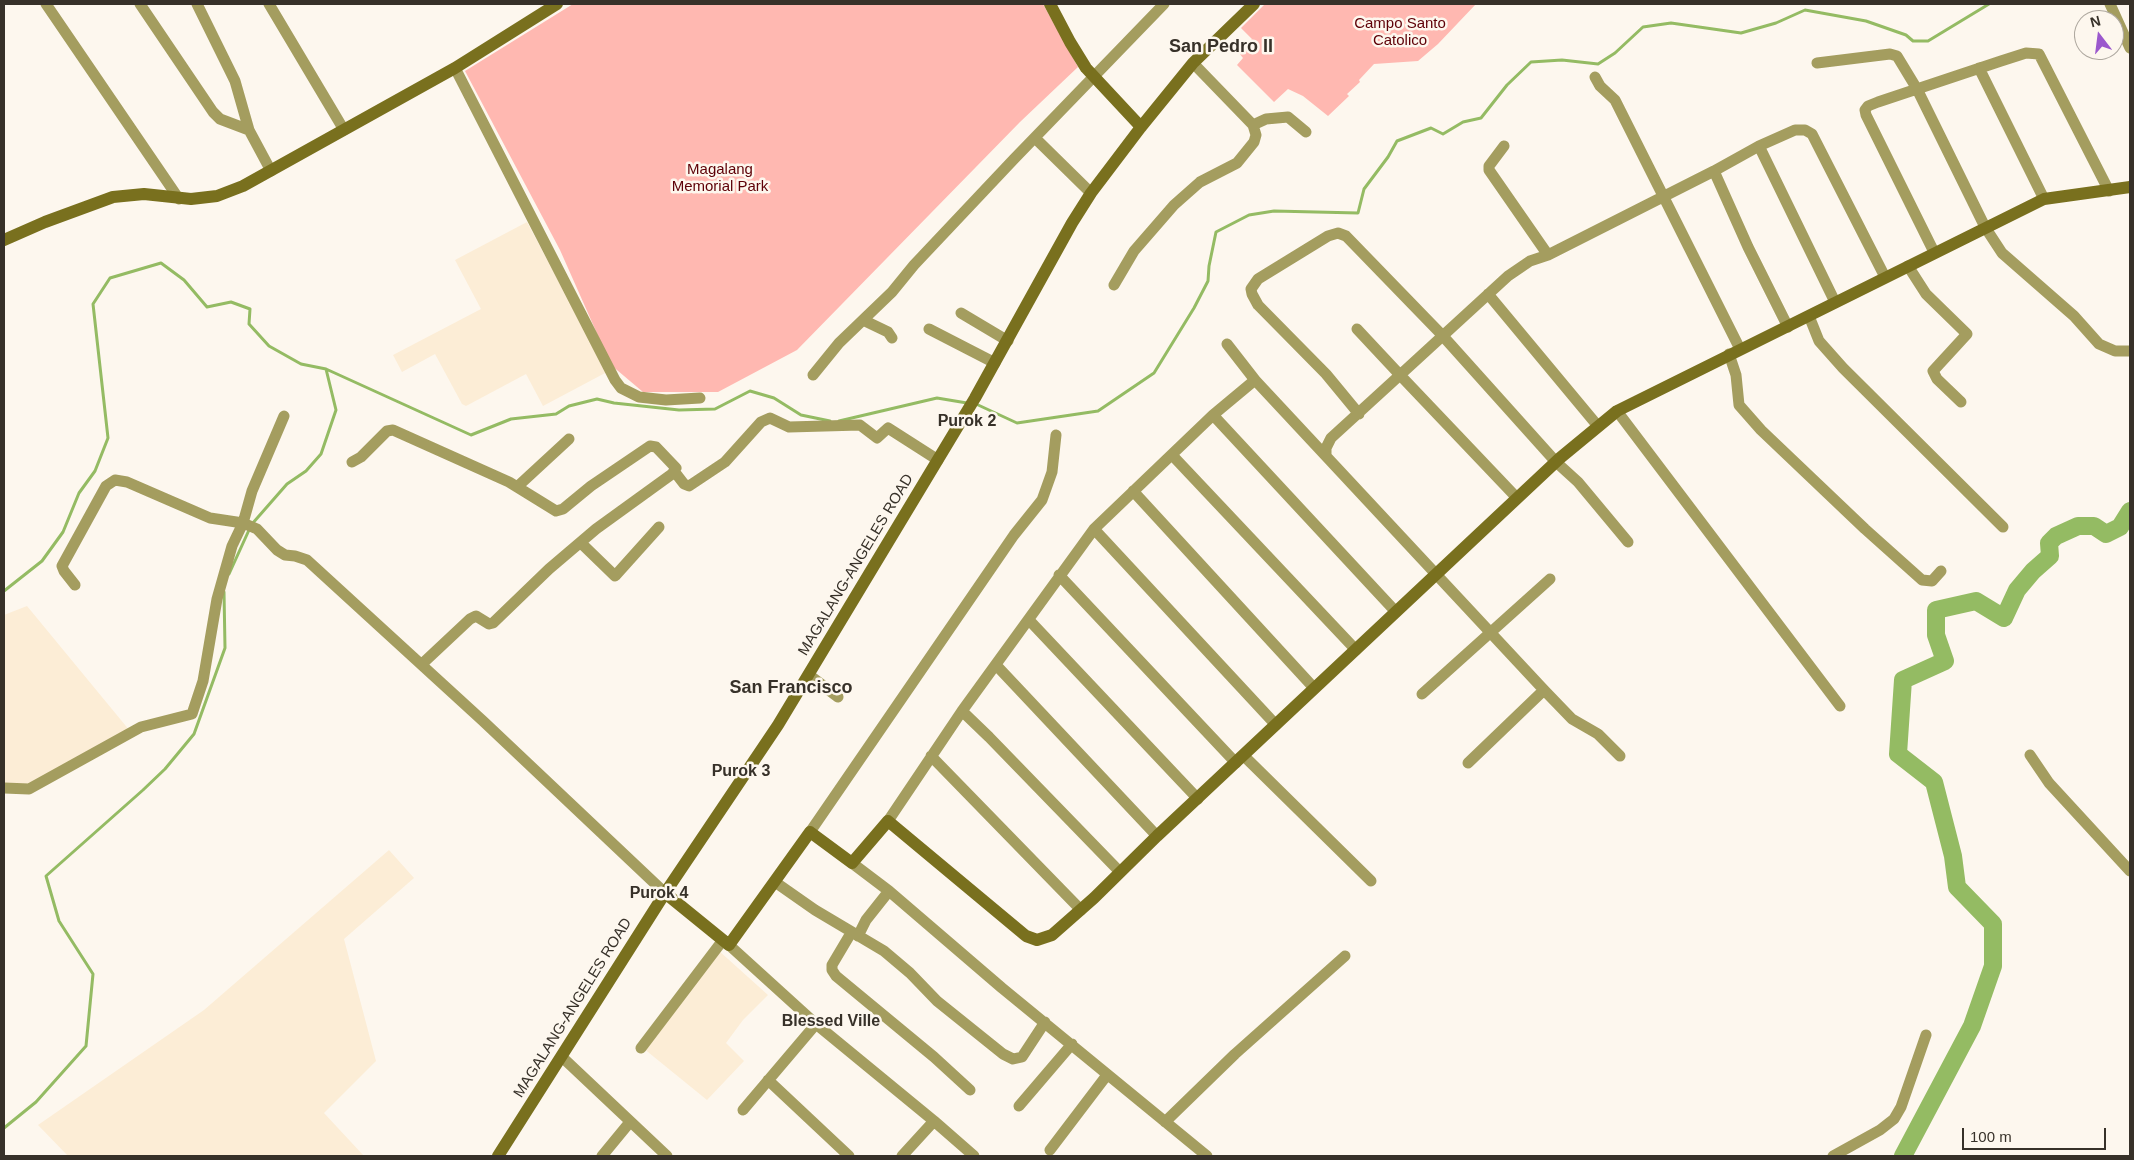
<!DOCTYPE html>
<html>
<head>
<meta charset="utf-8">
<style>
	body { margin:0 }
	#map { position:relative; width:2134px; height:1160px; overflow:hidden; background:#fdf7ee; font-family:Arial,sans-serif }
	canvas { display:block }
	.frame { position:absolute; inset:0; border:5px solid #373129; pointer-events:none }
	.north { position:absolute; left:2074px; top:10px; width:50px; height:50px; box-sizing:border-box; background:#fdf7ee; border:1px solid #aea89f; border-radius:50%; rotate:345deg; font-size:14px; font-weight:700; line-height:20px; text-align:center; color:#373129 }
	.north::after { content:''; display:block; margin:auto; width:18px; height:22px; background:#9b58cd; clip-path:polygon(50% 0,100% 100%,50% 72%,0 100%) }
	.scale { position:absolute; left:1962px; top:1128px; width:144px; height:22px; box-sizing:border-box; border:2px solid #373129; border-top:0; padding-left:6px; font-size:15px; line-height:18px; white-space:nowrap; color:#373129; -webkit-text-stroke:4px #fdf7ee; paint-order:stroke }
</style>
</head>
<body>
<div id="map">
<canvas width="2134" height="1160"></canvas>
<div class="frame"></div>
<div class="north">N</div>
<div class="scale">100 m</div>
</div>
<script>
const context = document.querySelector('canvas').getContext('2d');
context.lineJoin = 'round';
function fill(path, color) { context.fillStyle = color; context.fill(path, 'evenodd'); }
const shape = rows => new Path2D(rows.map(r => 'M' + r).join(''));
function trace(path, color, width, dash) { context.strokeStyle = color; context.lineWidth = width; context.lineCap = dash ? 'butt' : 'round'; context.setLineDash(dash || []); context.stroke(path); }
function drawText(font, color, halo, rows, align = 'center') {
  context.font = font + ' Arial,sans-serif'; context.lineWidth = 5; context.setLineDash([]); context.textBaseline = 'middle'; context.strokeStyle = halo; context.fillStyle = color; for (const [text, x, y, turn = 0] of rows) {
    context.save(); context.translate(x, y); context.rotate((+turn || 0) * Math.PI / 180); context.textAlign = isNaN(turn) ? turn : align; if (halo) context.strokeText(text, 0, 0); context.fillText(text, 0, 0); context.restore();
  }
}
fill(shape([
	[527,222,607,372,543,406,526,374,466,406,462,404,435,354,402,372,393,355,481,309,455,260],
	[27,606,130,731,28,791,4,783,4,615],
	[389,850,414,878,344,939,376,1061,324,1113,364,1156,68,1156,38,1125,204,1010],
	[718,950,768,995,743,1020,726,1043,744,1061,707,1100,643,1048]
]), '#fcedd6');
fill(shape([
	[573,4,1043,4,1078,67,1020,122,797,350,718,392,643,392,611,365,560,250,465,71],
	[1265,4,1476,4,1438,44,1418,61,1374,64,1359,80,1360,82,1347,94,1349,96,1328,116,1303,96,1288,89,1274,102,1237,65,1243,58,1239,53,1252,39,1241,28]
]), '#ffb8b1');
trace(shape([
	[976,404,1017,423,1098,411,1154,373,1194,308,1208,281,1209,266,1216,232,1249,215,1274,211,1358,213,1364,189,1388,157,1397,141,1431,128,1443,134,1463,122,1481,118,1507,85,1531,62,1562,60,1598,64,1615,53,1643,27,1671,23,1741,33,1776,23,1805,10,1866,21,1906,35,1913,41,1928,41,1989,4],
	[839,421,937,398,967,403],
	[252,524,287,484,306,471,321,454,336,410,326,369],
	[229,574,249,530],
	[4,591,42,561,63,532,79,493,95,471,108,438,93,304,110,278,161,263,184,280,207,307,231,302,250,309,249,324,269,346,301,364,326,369,471,435,511,419,556,414,569,406,597,399,614,403,679,410,715,409,750,391,774,398,801,415,830,421],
	[4,1128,36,1102,86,1046,93,974,59,921,46,876,143,790,165,769,194,734,225,648,224,592]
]), '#94bb63', 3);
trace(shape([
	[1903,1156,1972,1026,1993,966,1993,924,1957,887,1953,856,1934,782,1898,754,1903,680,1945,661,1936,635,1936,610,1976,601,2004,618,2017,590,2033,571,2050,556,2049,543,2056,536,2078,526,2094,526,2106,534,2120,527,2130,511]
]), '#94bb63', 18);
trace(shape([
	[46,4,179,199],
	[140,4,213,112,220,119,249,130],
	[197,4,235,81,249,130,271,171],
	[269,4,344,130],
	[2110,4,2130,48],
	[1817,63,1890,54,1897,56,1917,89,1985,227,2002,253,2074,316,2099,344,2115,351,2130,351],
	[455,68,615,380,621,388,639,397,666,400,700,398],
	[1979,68,2044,199],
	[1595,77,1600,86,1615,100,1740,349],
	[1253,125,1266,119,1288,117,1306,132],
	[1035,138,1091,193],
	[1504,146,1489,166,1489,170,1548,255],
	[1759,146,1835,302],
	[1714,171,1748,247,1788,327],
	[1934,252,1866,115,1865,110,1868,106,1878,102,2001,61,2026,53,2039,54,2109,191],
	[1908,266,1926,294,1967,334,1933,371,1937,379,1961,402],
	[1114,285,1134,251,1174,205,1200,182,1237,163,1254,142,1256,135,1253,125,1193,63],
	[1488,294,1597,425],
	[961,313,1008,341],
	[1809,316,1819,341,1843,368,2003,527],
	[863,320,888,332,892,338],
	[929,329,995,363],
	[1227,344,1255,380],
	[1729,354,1736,375,1739,405,1761,430,1865,529,1922,580,1932,581,1941,571],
	[813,375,839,343,892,292,914,265,1014,159,1164,4],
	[1617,411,1840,706],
	[1359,414,1326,374,1258,305,1252,294,1251,289,1258,279,1328,236,1338,233,1346,236,1442,335,1556,462,1578,482,1628,542],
	[1213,415,1396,612],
	[1172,455,1356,650],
	[1326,455,1326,448,1331,438,1400,375,1357,329],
	[352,462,361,457,387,431,393,430,509,482,556,511,563,509,591,486,650,446,656,447,676,468,672,474,596,529,549,569,493,623,489,624,476,616,470,619,422,664],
	[674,471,684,484,689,486,725,462,761,422,770,418,789,427,860,425,877,438,888,428,938,460],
	[517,487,569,439],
	[1133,491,1314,688],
	[1517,498,1400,375,1508,276,1530,261,1548,255,1714,171,1759,146,1795,130,1805,130,1812,134,1885,277],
	[1094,529,1276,725],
	[581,543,615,576,659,527],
	[1059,575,1236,763],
	[75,585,64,571,62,566,106,486,115,480,127,482,210,518,243,523,257,529,277,550,285,555,295,556,307,560,483,721,665,893],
	[1029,620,1198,799],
	[996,665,1157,836],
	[809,675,838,697],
	[1422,694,1550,579],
	[962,711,989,737,1120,872],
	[2030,755,2049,783,2130,871],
	[931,756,1081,910],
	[1244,756,1371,881],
	[1468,763,1544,690],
	[4,788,29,789,141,727,192,714,203,681,217,599,232,546,243,523,252,491,284,416],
	[888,821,962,711,1094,529,1213,415,1255,380,1544,690,1572,719,1598,734,1620,756],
	[810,832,1014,535,1042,500,1052,472,1056,435],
	[852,863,889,891,1002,988,1207,1156],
	[775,882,815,910,884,951,910,973,937,1001,1003,1054,1013,1059,1022,1057,1045,1022],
	[851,933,832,965,832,970,836,976,934,1057,970,1090],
	[858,936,866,920,889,891],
	[729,945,816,1024,934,1121,974,1156],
	[641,1048,723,940],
	[562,1057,667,1156],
	[768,1080,849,1156],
	[1019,1106,1072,1044],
	[743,1110,816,1024],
	[1165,1122,1235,1054,1345,956],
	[1050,1150,1107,1075],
	[602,1156,630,1122],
	[902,1156,934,1121],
	[1833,1156,1880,1130,1894,1119,1901,1107,1926,1035]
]), '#a49d5f', 11);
trace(shape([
	[1050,4,1070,42,1086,68,1141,127],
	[4,240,45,222,113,197,144,194,191,199,217,196,243,186,455,68,557,4],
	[665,893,729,945,810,832,852,863,888,821,1026,936,1037,940,1052,935,1094,898,1157,836,1560,458,1617,411,2044,199,2130,187],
	[498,1156,665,893,778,725,975,398,1072,223,1091,193,1141,127,1193,63,1254,4]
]), '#79701e', 12);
drawText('15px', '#5e0007', '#fdf7ee', [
	["Campo Santo",1400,24],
	["Catolico",1400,41],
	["Magalang",720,170],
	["Memorial Park",720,187]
]);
drawText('15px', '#373129', '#fdf7ee', [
	["MAGALANG-ANGELES ROAD",856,565,-59],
	["MAGALANG-ANGELES ROAD",573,1008,-58]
]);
drawText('bold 16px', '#373129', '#fdf7ee', [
	["Purok 2",967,422],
	["Purok 3",741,772],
	["Purok 4",659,894],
	["Blessed Ville",831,1022]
]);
drawText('bold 18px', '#373129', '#fdf7ee', [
	["San Pedro II",1221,47],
	["San Francisco",791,688]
]);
</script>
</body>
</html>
